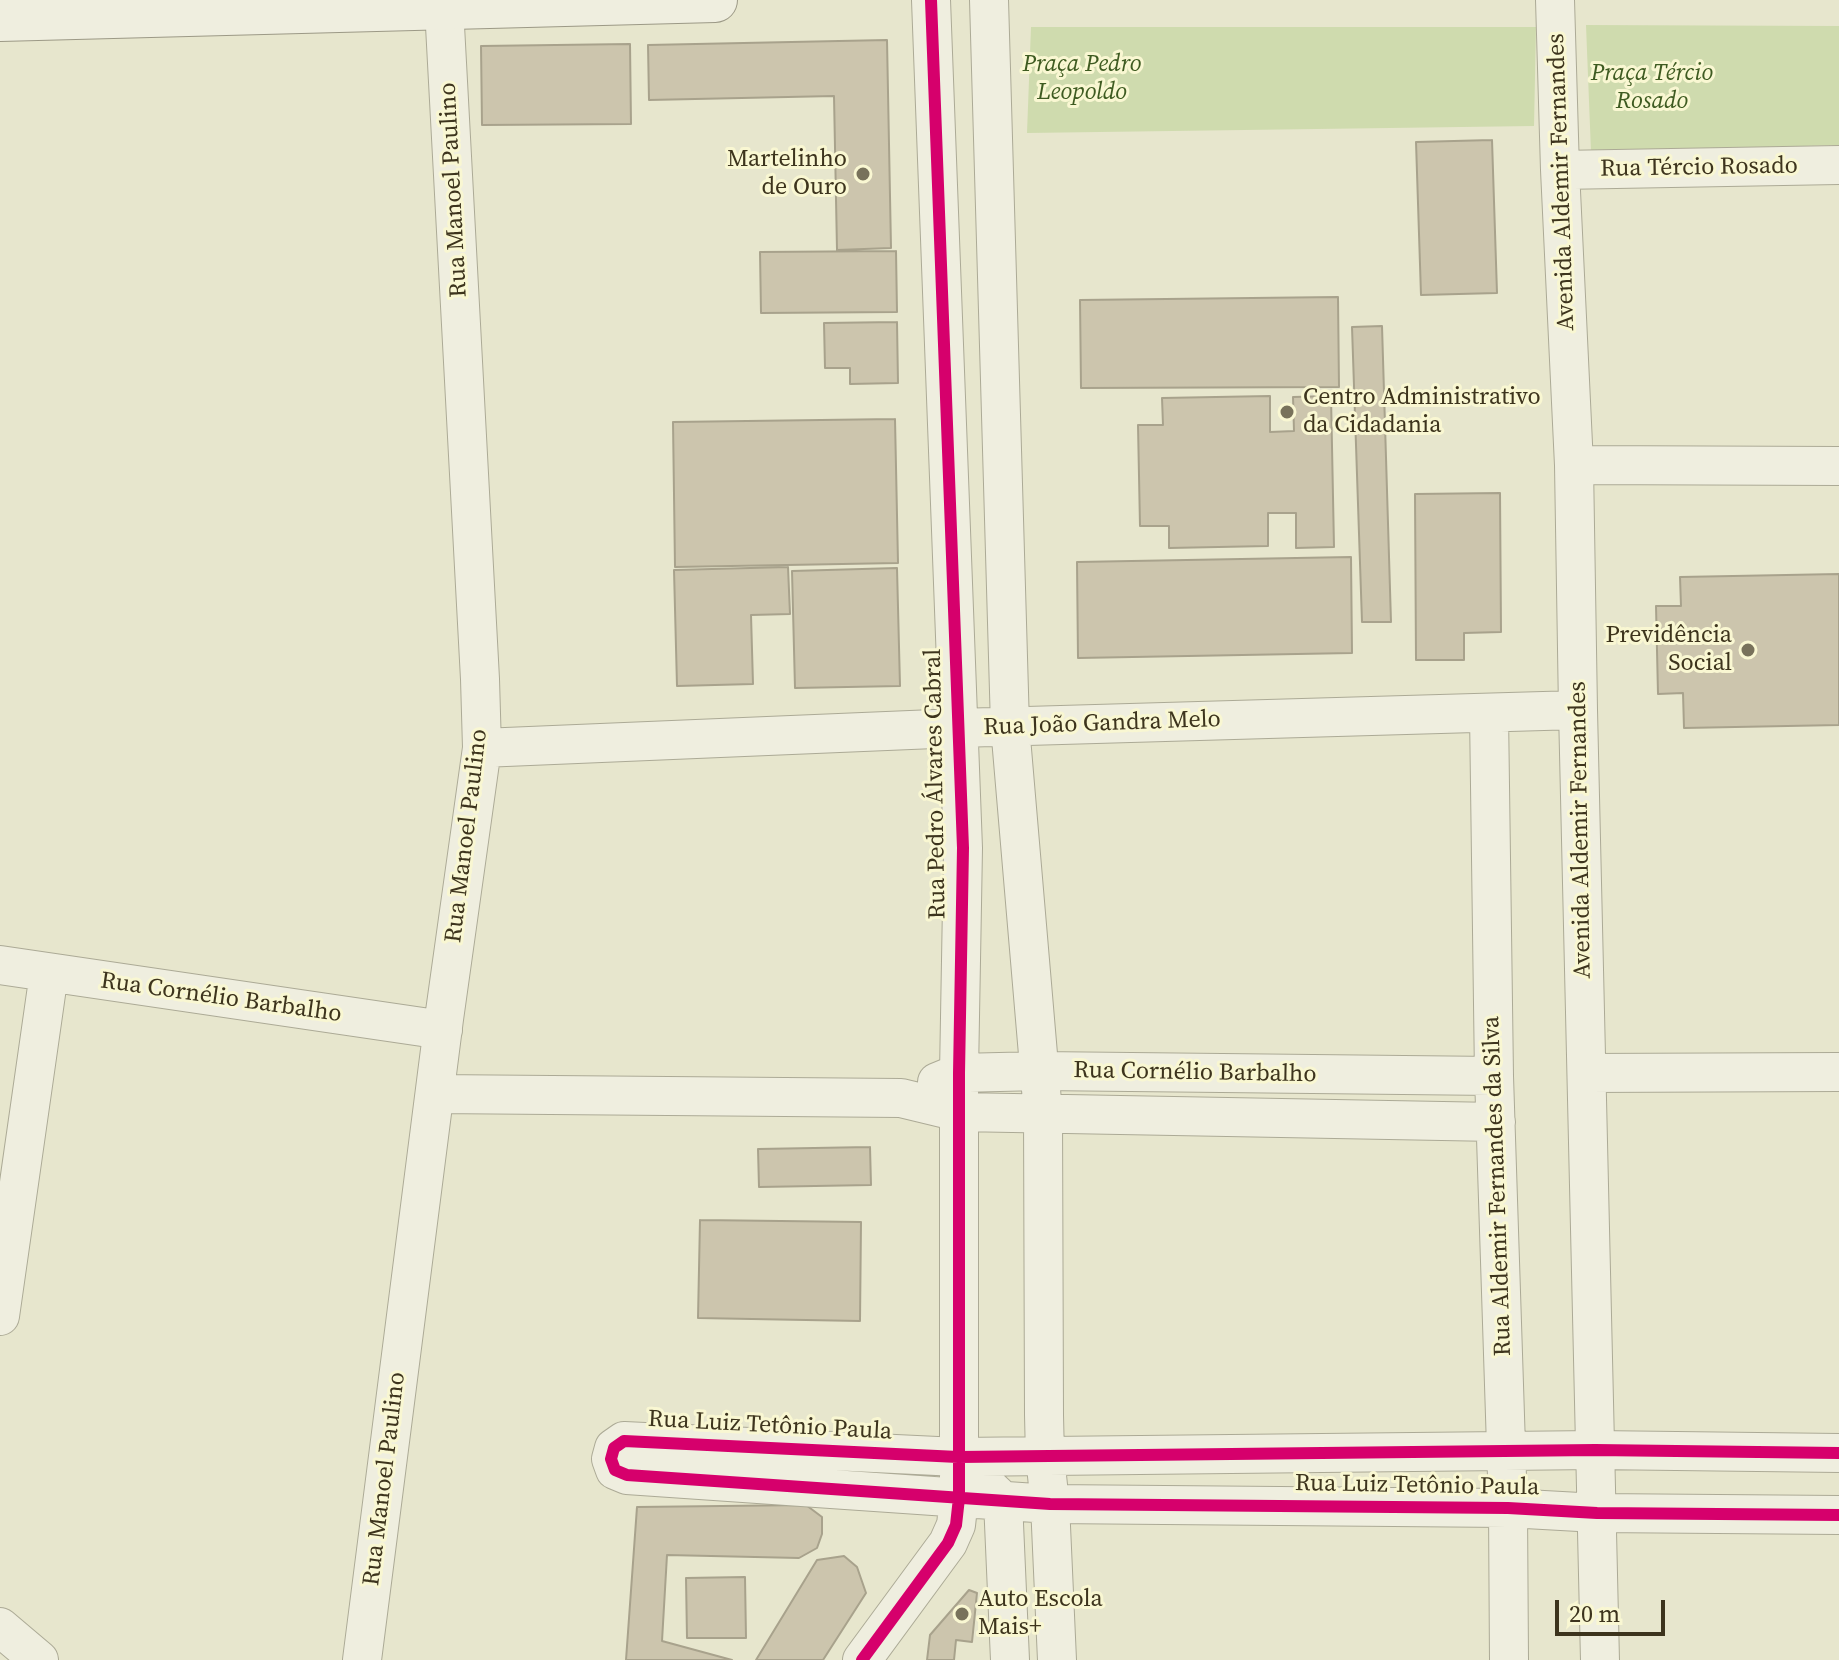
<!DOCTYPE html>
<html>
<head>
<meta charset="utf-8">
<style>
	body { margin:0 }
	#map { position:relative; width:1839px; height:1660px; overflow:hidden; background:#e7e6cd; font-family:"Source Serif 4",serif }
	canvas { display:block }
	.scale { position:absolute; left:1555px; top:1600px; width:110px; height:36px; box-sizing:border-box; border:4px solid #3d341d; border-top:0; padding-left:10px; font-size:24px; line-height:28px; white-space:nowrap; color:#3d341d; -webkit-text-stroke:6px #f9f7d2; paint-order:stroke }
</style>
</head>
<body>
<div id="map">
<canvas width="1839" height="1660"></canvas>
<div class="scale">20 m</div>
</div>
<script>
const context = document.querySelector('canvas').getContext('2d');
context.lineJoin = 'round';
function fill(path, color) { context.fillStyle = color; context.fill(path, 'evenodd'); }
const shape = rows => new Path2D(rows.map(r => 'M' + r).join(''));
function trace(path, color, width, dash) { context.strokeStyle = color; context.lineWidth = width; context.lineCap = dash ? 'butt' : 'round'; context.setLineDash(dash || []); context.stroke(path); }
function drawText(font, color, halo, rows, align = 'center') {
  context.font = font + ' "Source Serif 4",serif'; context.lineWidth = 6; context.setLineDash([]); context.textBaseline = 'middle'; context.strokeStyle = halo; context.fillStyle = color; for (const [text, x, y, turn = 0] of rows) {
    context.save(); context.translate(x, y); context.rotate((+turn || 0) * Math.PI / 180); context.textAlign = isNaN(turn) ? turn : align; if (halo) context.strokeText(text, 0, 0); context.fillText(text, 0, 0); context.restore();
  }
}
fill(shape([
	[1586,25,1839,26,1839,145,1591,152],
	[1031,27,1536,27,1534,126,1027,133]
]), '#cfdbae');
const building = shape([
	[887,40,891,248,837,250,834,96,649,100,648,45,887,40],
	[630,44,631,124,482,125,481,46,630,44],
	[1492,140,1497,293,1421,295,1416,142,1492,140],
	[896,251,897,312,761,313,760,252,896,251],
	[1338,297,1339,387,1081,388,1080,300,1338,297],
	[897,322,898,383,850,384,850,368,825,368,824,323,897,322],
	[1382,326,1391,622,1362,622,1352,327,1382,326],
	[1270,396,1270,432,1294,431,1293,397,1331,396,1334,547,1296,548,1296,513,1268,513,1268,546,1169,548,1169,526,1140,526,1138,425,1163,425,1162,398,1270,396],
	[895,419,898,563,675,567,673,422,895,419],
	[1500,493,1501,632,1464,633,1464,660,1416,660,1415,494,1500,493],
	[1351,557,1352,653,1078,658,1077,562,1351,557],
	[788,567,790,614,751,615,753,684,677,686,674,570,788,567],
	[897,568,900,686,795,688,792,571,897,568],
	[1839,574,1839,725,1684,728,1683,693,1658,694,1656,606,1681,606,1680,577,1839,574],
	[870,1147,871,1185,759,1187,758,1149,870,1147],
	[700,1220,861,1222,860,1321,698,1318,700,1220],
	[806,1505,822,1517,822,1534,817,1548,799,1558,667,1555,662,1641,732,1660,626,1660,637,1507,806,1505],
	[844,1556,857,1567,866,1593,823,1660,756,1660,817,1560,844,1556],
	[745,1577,746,1638,687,1638,686,1578,745,1577],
	[969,1590,977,1593,972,1642,956,1640,954,1660,927,1660,930,1635,969,1590]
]);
fill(building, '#ccc5ad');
trace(building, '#a8a28c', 2);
const street = shape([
	[989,0,1010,726,1043,1113,1044,1415,1045,1457,1050,1504,1057,1660],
	[1555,0,1560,170,1574,465,1578,710,1600,1660],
	[1560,170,1839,165],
	[1574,465,1839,466],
	[1489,713,1494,1076,1508,1508,1509,1660],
	[482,748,958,728,1578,710],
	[0,965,443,1030],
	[1588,1073,1839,1072],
	[937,1082,959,1073,1040,1071,1494,1076],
	[435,1094,901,1098,959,1112,1496,1122],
	[0,1316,49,973],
	[1839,1453,1595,1450,958,1457,624,1441,614,1448,611,1459,615,1470,627,1475,1050,1504,1508,1508,1597,1513,1839,1515],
	[984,1483,1003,1501,1010,1660],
	[0,1627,39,1660],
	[362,1660,444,1019,482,748,480,679,444,7],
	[862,1660,948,1543,956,1525,959,1498,959,1073,963,848,931,0]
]);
const secondary = shape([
	[0,19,715,0]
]);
trace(street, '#acaa96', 40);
trace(secondary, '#9c9986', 46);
trace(street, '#efeedf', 38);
trace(secondary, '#efeedf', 44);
trace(shape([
	[1839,1453,1595,1450,958,1457,624,1441,614,1448,611,1459,615,1470,627,1475,1050,1504,1508,1508,1597,1513,1839,1515],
	[862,1660,948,1543,956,1525,959,1498,959,1073,963,848,931,0]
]), '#d6006c', 12);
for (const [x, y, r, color] of [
	[863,174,8,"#78725b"],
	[1287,412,8,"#78725b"],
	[1748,650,8,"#78725b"],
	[962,1614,8,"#78725b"]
]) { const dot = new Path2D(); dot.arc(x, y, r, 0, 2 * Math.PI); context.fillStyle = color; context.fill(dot); trace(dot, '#f9f7d2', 3); }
drawText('italic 24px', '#3e5b21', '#f9f7d2', [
	["Praça Pedro",1082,65],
	["Leopoldo",1082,93],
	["Praça Tércio",1652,74],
	["Rosado",1652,102]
]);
drawText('24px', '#3d341d', '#f9f7d2', [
	["Martelinho",847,160],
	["de Ouro",847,188],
	["Centro Administrativo",1303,398,"left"],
	["da Cidadania",1303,426,"left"],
	["Previdência",1732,636],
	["Social",1732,664],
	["Auto Escola",978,1600,"left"],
	["Mais+",978,1628,"left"]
], 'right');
drawText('24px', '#3d341d', '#f9f7d2', [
	["Rua Tércio Rosado",1699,168,-1],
	["Avenida Aldemir Fernandes",1562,182,-92],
	["Rua Manoel Paulino",454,190,-93],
	["Rua João Gandra Melo",1102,724,-2],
	["Rua Pedro Álvares Cabral",936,784,-91],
	["Avenida Aldemir Fernandes",1581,830,-91],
	["Rua Manoel Paulino",467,836,-83],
	["Rua Cornélio Barbalho",221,998,8],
	["Rua Cornélio Barbalho",1195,1073,1],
	["Rua Aldemir Fernandes da Silva",1498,1186,-92],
	["Rua Luiz Tetônio Paula",770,1426,3],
	["Rua Manoel Paulino",385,1479,-83],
	["Rua Luiz Tetônio Paula",1417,1486,1]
]);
</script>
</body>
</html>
